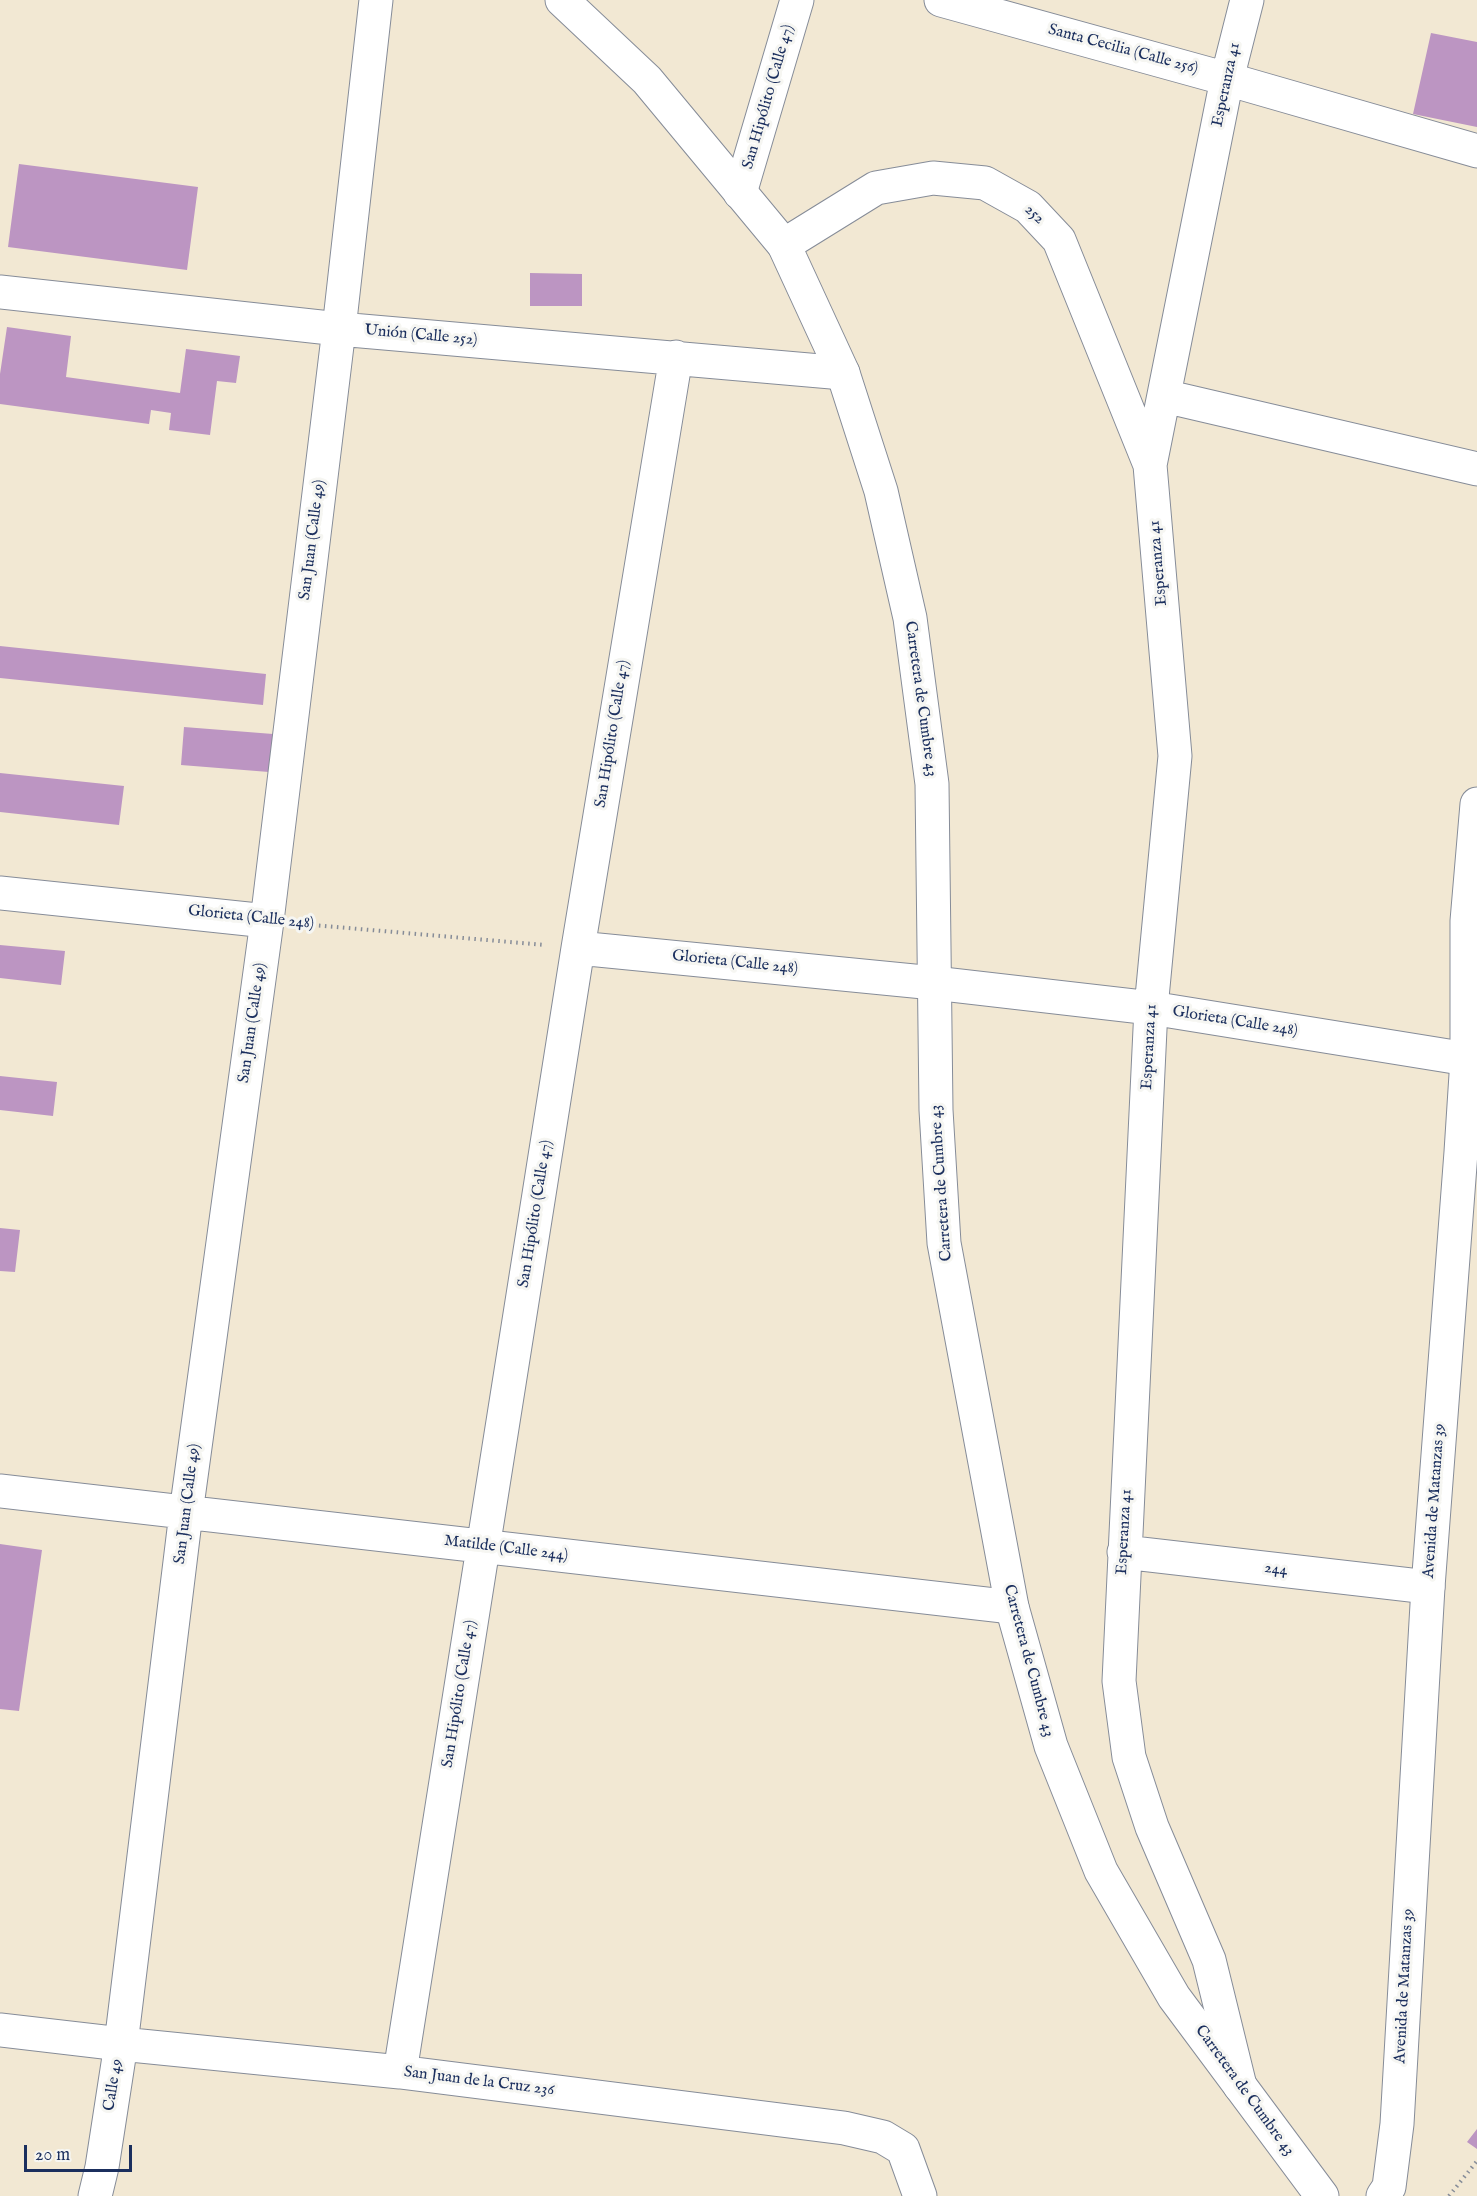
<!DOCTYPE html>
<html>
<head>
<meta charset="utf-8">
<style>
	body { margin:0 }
	#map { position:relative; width:1477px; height:2196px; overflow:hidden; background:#f2e8d3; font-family:"IM FELL English",serif }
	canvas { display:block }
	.scale { position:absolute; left:24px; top:2145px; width:108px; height:27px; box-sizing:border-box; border:3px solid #1b2f5e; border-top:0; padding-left:8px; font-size:18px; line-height:21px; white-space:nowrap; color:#1b2f5e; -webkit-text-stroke:4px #f6f6f2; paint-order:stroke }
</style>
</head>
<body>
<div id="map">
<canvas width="1477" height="2196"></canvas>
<div class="scale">20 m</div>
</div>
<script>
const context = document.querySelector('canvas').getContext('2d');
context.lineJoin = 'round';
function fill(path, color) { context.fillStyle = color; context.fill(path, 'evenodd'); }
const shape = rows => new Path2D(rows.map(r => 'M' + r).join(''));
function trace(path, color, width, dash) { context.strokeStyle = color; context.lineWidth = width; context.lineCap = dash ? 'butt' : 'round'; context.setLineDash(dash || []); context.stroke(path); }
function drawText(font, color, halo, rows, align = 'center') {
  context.font = font + ' "IM FELL English",serif'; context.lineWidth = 6; context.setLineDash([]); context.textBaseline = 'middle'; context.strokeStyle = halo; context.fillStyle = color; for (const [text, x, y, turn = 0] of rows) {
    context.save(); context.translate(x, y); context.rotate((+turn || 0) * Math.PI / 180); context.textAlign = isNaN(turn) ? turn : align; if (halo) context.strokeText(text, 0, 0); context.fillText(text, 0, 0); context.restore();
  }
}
fill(shape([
	[1431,33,1477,42,1477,127,1413,114],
	[19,164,198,187,187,270,8,247],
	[530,273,582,274,582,306,530,306],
	[7,327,71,336,66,377,180,393,186,349,240,356,236,383,217,381,210,435,169,430,171,413,151,410,149,424,0,404,0,374],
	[0,646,266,674,263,705,0,678],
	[184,727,273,734,269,772,181,765],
	[0,773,124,786,119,825,0,812],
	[0,945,65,951,61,985,0,978],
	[0,1076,57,1082,53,1116,0,1110],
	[0,1228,20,1230,15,1272,0,1271],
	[0,1544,42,1550,19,1711,0,1709],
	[1477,2129,1477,2149,1467,2142]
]), '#bc95c2');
const street = shape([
	[941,0,1227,79,1477,151],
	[740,193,797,0],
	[784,245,876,188,933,178,985,183,1028,207,1059,240,1150,465],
	[0,292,339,329,843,373],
	[1164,396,1477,469],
	[0,893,267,921],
	[578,948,934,983,1151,1008,1467,1059],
	[0,1491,1012,1607],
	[1124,1552,1428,1587],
	[0,2030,121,2044,400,2072,844,2128,883,2137,903,2149,920,2196],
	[400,2072,578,948,676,357],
	[1240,2086,1209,1960,1152,1827,1129,1757,1119,1681,1151,1008,1175,756,1150,465,1227,79,1247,0],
	[95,2196,102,2167,121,2044,186,1513,267,921,339,329,376,0]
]);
const secondary = shape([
	[562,0,647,80,784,245,843,373,881,491,910,618,932,784,936,1110,944,1243,1012,1607,1051,1746,1101,1871,1174,1997,1322,2196],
	[1383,2196,1389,2187,1397,2124,1428,1587,1461,1152,1467,1059,1467,921,1477,804]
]);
trace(street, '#868c98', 35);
trace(secondary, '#868c98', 35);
trace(shape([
	[301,924,545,945],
	[1449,2196,1477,2161]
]), '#868c98', 4, [1.5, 4.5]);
trace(street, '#fff', 33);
trace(secondary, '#fff', 33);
drawText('16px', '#1b2f5e', '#f6f6f2', [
	["Santa Cecilia (Calle 256)",1123,50,15],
	["Esperanza 41",1227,85,-78],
	["San Hipólito (Calle 47)",769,97,-74],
	["252",1034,215,43],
	["Unión (Calle 252)",421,336,5],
	["San Juan (Calle 49)",313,540,-83],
	["Esperanza 41",1159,563,-95],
	["Carretera de Cumbre 43",920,699,82],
	["San Hipólito (Calle 47)",613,734,-81],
	["Glorieta (Calle 248)",251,918,6],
	["Glorieta (Calle 248)",735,963,6],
	["Glorieta (Calle 248)",1235,1022,9],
	["San Juan (Calle 49)",253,1023,-82],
	["Esperanza 41",1150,1047,-87],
	["Carretera de Cumbre 43",942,1183,-94],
	["San Hipólito (Calle 47)",536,1214,-81],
	["Avenida de Matanzas 39",1435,1501,-86],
	["San Juan (Calle 49)",188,1504,-83],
	["Esperanza 41",1125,1532,-87],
	["Matilde (Calle 244)",506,1549,7],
	["244",1276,1570,7],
	["Carretera de Cumbre 43",1028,1661,75],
	["San Hipólito (Calle 47)",460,1694,-81],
	["Avenida de Matanzas 39",1405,1986,-87],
	["San Juan de la Cruz 236",479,2082,7],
	["Calle 49",114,2085,-81],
	["Carretera de Cumbre 43",1244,2091,54]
]);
</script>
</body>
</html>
